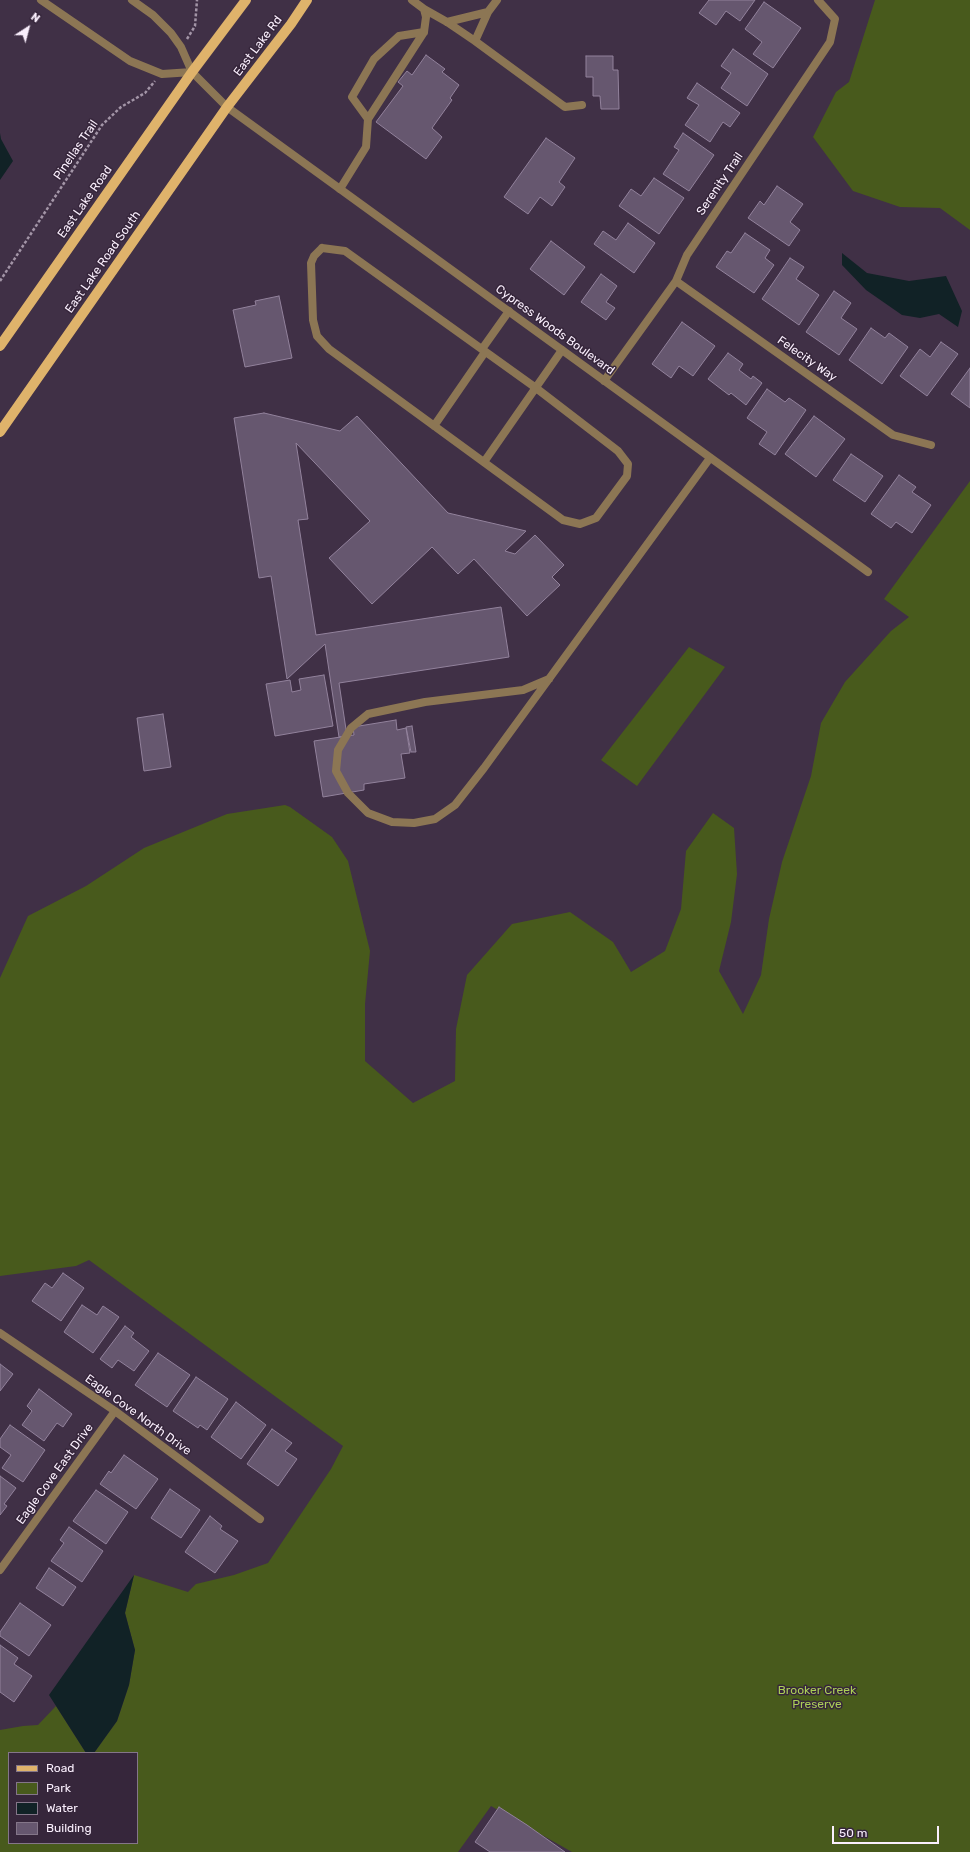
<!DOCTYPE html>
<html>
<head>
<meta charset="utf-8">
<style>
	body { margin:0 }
	#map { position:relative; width:970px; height:1852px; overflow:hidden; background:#403046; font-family:Rubik,sans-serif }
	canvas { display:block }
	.legend { position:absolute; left:8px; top:1752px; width:130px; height:92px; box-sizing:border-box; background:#36263b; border:1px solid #847689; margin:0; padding:5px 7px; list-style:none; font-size:12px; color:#faeffd }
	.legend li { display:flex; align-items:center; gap:8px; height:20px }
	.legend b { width:20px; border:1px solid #847689 }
	.north { position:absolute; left:8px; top:8px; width:40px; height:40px; -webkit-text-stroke:3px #36263b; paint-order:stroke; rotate:36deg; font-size:11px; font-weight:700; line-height:16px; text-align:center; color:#faeffd }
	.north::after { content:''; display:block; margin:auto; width:14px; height:18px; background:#faeffd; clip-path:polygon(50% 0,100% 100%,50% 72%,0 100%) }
	.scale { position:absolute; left:832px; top:1826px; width:107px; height:18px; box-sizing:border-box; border:2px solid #faeffd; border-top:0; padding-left:5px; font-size:12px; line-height:14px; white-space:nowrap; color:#faeffd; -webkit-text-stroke:3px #36263b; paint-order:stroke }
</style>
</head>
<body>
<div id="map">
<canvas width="970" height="1852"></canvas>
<ul class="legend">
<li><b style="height:5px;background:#dfb36b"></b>Road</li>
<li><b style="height:11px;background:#485a1c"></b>Park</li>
<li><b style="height:11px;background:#112226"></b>Water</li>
<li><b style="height:11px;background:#66576f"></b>Building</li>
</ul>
<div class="north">N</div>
<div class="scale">50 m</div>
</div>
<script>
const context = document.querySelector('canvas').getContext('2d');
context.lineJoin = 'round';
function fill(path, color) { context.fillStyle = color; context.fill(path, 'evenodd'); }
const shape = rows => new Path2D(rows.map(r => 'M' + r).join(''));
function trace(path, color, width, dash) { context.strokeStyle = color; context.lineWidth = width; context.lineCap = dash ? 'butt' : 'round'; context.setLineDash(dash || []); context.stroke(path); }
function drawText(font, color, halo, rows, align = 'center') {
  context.font = font + ' Rubik,sans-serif'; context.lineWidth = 3; context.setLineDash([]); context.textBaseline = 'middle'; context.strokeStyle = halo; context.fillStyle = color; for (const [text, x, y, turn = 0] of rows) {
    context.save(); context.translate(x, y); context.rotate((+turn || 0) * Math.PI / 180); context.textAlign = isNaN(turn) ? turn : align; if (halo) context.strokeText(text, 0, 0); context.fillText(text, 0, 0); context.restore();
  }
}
fill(shape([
	[875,0,970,0,970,230,940,208,900,207,853,191,813,137,836,92,849,82],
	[970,481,970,1852,572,1852,491,1806,458,1852,0,1852,0,1730,23,1726,38,1725,56,1706,86,1753,9,1753,9,1843,137,1843,137,1753,94,1753,117,1721,129,1685,135,1650,125,1613,134,1575,188,1592,196,1584,234,1575,268,1563,331,1469,343,1446,89,1260,76,1266,0,1276,0,978,28,916,86,886,144,848,227,814,285,805,290,807,332,837,348,861,370,951,365,1004,365,1061,413,1103,455,1081,456,1029,467,975,512,924,570,912,613,942,631,972,665,951,681,909,686,851,713,813,734,828,737,874,731,922,719,971,743,1014,761,975,769,919,782,862,811,776,821,723,845,682,891,631,909,617,884,599],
	[689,647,725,667,637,786,601,760]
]), '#485a1c');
fill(shape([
	[0,133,1,139,13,161,0,180],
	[842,253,867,273,909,281,946,276,962,311,958,327,939,314,920,318,902,315,866,290,842,265],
	[134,1575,125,1613,135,1650,129,1685,117,1721,94,1753,86,1753,49,1695]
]), '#112226');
const building = shape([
	[709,0,755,0,740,21,726,11,716,25,699,13,709,0],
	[764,2,801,28,773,68,753,54,762,42,745,29,764,2],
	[733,49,768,74,747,106,721,88,731,73,721,66,733,49],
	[426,55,445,69,442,72,459,85,450,98,452,100,432,128,442,137,426,159,376,122,403,86,398,82,407,71,412,75,426,55],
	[586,56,613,56,613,70,618,70,619,109,601,109,600,96,593,96,593,77,586,77,586,56],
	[697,83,740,113,730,127,723,122,710,142,685,125,699,105,687,98,697,83],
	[683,133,714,155,689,191,663,174,679,150,674,147,683,133],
	[546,138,575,158,559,182,565,187,552,206,540,197,528,214,504,197,546,138],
	[654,178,684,198,659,234,619,206,631,189,641,196,654,178],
	[777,186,803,204,790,222,800,230,789,246,748,218,760,201,764,205,777,186],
	[628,223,655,243,634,273,594,244,603,231,616,240,628,223],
	[745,233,770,250,765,258,774,265,754,293,716,267,727,251,731,253,745,233],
	[551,241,585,267,564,295,530,269,551,241],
	[790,258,804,267,796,279,819,295,799,325,762,299,790,258],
	[601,274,617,286,606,302,615,308,606,320,581,302,601,274],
	[834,291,851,303,841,318,857,329,839,355,806,332,834,291],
	[279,296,292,358,245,367,233,310,256,305,255,301,279,296],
	[682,322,715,346,693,376,679,366,671,378,652,364,682,322],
	[871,328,885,338,889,333,908,347,882,384,849,360,871,328],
	[941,342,958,354,927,396,900,376,920,349,930,357,941,342],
	[728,353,743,364,739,370,751,379,753,376,762,383,746,405,731,393,729,395,708,379,728,353],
	[970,368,970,408,951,394,970,368],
	[767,389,785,402,789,398,806,410,775,455,759,444,767,432,747,418,767,389],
	[264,413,340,431,357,416,448,513,526,531,505,551,515,554,535,535,564,565,552,577,560,585,527,616,474,559,458,574,432,547,372,604,329,558,370,521,296,443,308,519,298,520,316,635,501,607,509,657,339,683,347,736,339,737,325,644,287,679,271,576,259,578,234,418,264,413],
	[814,416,845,439,816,477,785,454,814,416],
	[851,454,883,476,865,502,833,480,851,454],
	[899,475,916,487,912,492,931,505,912,533,896,522,891,528,871,514,899,475],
	[324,675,333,726,275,736,266,684,290,680,292,692,301,690,299,679,324,675],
	[163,714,171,767,144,771,137,718,163,714],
	[396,720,397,730,406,728,410,753,401,754,405,778,364,784,364,790,323,797,314,741,354,735,353,727,396,720],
	[412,726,416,752,411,752,406,727,412,726],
	[63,1273,84,1288,61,1321,32,1301,45,1283,52,1288,63,1273],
	[82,1305,97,1315,103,1306,119,1317,93,1353,64,1332,82,1305],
	[125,1326,134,1333,131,1337,149,1351,134,1371,118,1360,112,1368,100,1359,125,1326],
	[158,1353,190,1375,167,1407,135,1385,158,1353],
	[0,1364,13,1374,0,1391,0,1364],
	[196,1377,228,1399,207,1430,200,1425,198,1428,173,1411,196,1377],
	[39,1389,72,1414,63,1427,57,1423,44,1441,22,1425,32,1411,27,1406,39,1389],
	[236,1402,266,1425,241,1459,211,1437,236,1402],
	[10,1425,45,1450,23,1482,2,1468,11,1455,0,1447,0,1439,10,1425],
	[272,1429,292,1443,285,1451,297,1459,278,1486,247,1464,272,1429],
	[124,1455,158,1479,136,1509,100,1484,109,1471,111,1473,124,1455],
	[0,1476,16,1488,4,1504,7,1506,0,1515,0,1476],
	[170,1489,200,1510,181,1538,151,1518,170,1489],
	[96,1490,128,1512,106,1544,73,1521,96,1490],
	[210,1516,222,1526,220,1529,238,1541,215,1573,185,1552,210,1516],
	[69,1527,103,1551,82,1582,51,1561,64,1543,60,1540,69,1527],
	[49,1568,76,1587,63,1606,36,1588,49,1568],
	[20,1603,51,1625,29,1656,0,1636,0,1632,20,1603],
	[0,1645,18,1658,14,1664,32,1676,14,1702,0,1692,0,1645],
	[499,1807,527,1825,565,1852,490,1852,475,1842,499,1807]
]);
fill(building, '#66576f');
trace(building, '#92829c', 1);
trace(shape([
	[187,39,195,26,197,0],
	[0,281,102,125,121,107,145,93,155,81]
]), '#a395a7', 2.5, [3, 2]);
trace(shape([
	[424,9,447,22,475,41,565,107,582,105],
	[488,12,497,0],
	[447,22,488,12,475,41],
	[368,119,352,97,374,59,399,36,424,32],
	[340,189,366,147,368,119,424,32,426,17,424,9,412,0],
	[322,248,345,251,536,388,618,451,628,464,627,476,596,518,580,524,563,520,329,349,317,336,313,320,311,263,314,256,322,248],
	[482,349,509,311],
	[434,426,485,352],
	[484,462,562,350],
	[549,679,523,690,425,702,368,714,351,728,338,750,336,771,348,793,368,813,392,822,414,823,435,819,455,805,484,768,710,458]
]), '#8c7654', 8);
trace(shape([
	[227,107,868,572],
	[676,281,893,435,931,445],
	[604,381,676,281,687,255,830,42,835,19,818,0],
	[0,1333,115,1411,260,1519],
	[0,1570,115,1411]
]), '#8c7654', 8);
trace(shape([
	[41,0,130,61,162,74,192,72],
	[132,0,153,15,171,33,181,47,192,72,227,107]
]), '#8c7654', 8);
trace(shape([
	[0,346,192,72,246,0],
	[0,432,227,107,291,24,307,0]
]), '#dfb36b', 10);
drawText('12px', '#faeffd', '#36263b', [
	["East Lake Rd",258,46,-53],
	["Pinellas Trail",76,150,-56],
	["Serenity Trail",720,184,-56],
	["East Lake Road",85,202,-55],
	["East Lake Road South",103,262,-55],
	["Cypress Woods Boulevard",555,330,36],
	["Felecity Way",807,359,35],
	["Eagle Cove North Drive",138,1415,36],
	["Eagle Cove East Drive",55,1474,-54]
]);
drawText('12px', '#abce57', '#36263b', [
	["Brooker Creek",817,1691],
	["Preserve",817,1705]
]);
</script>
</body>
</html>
